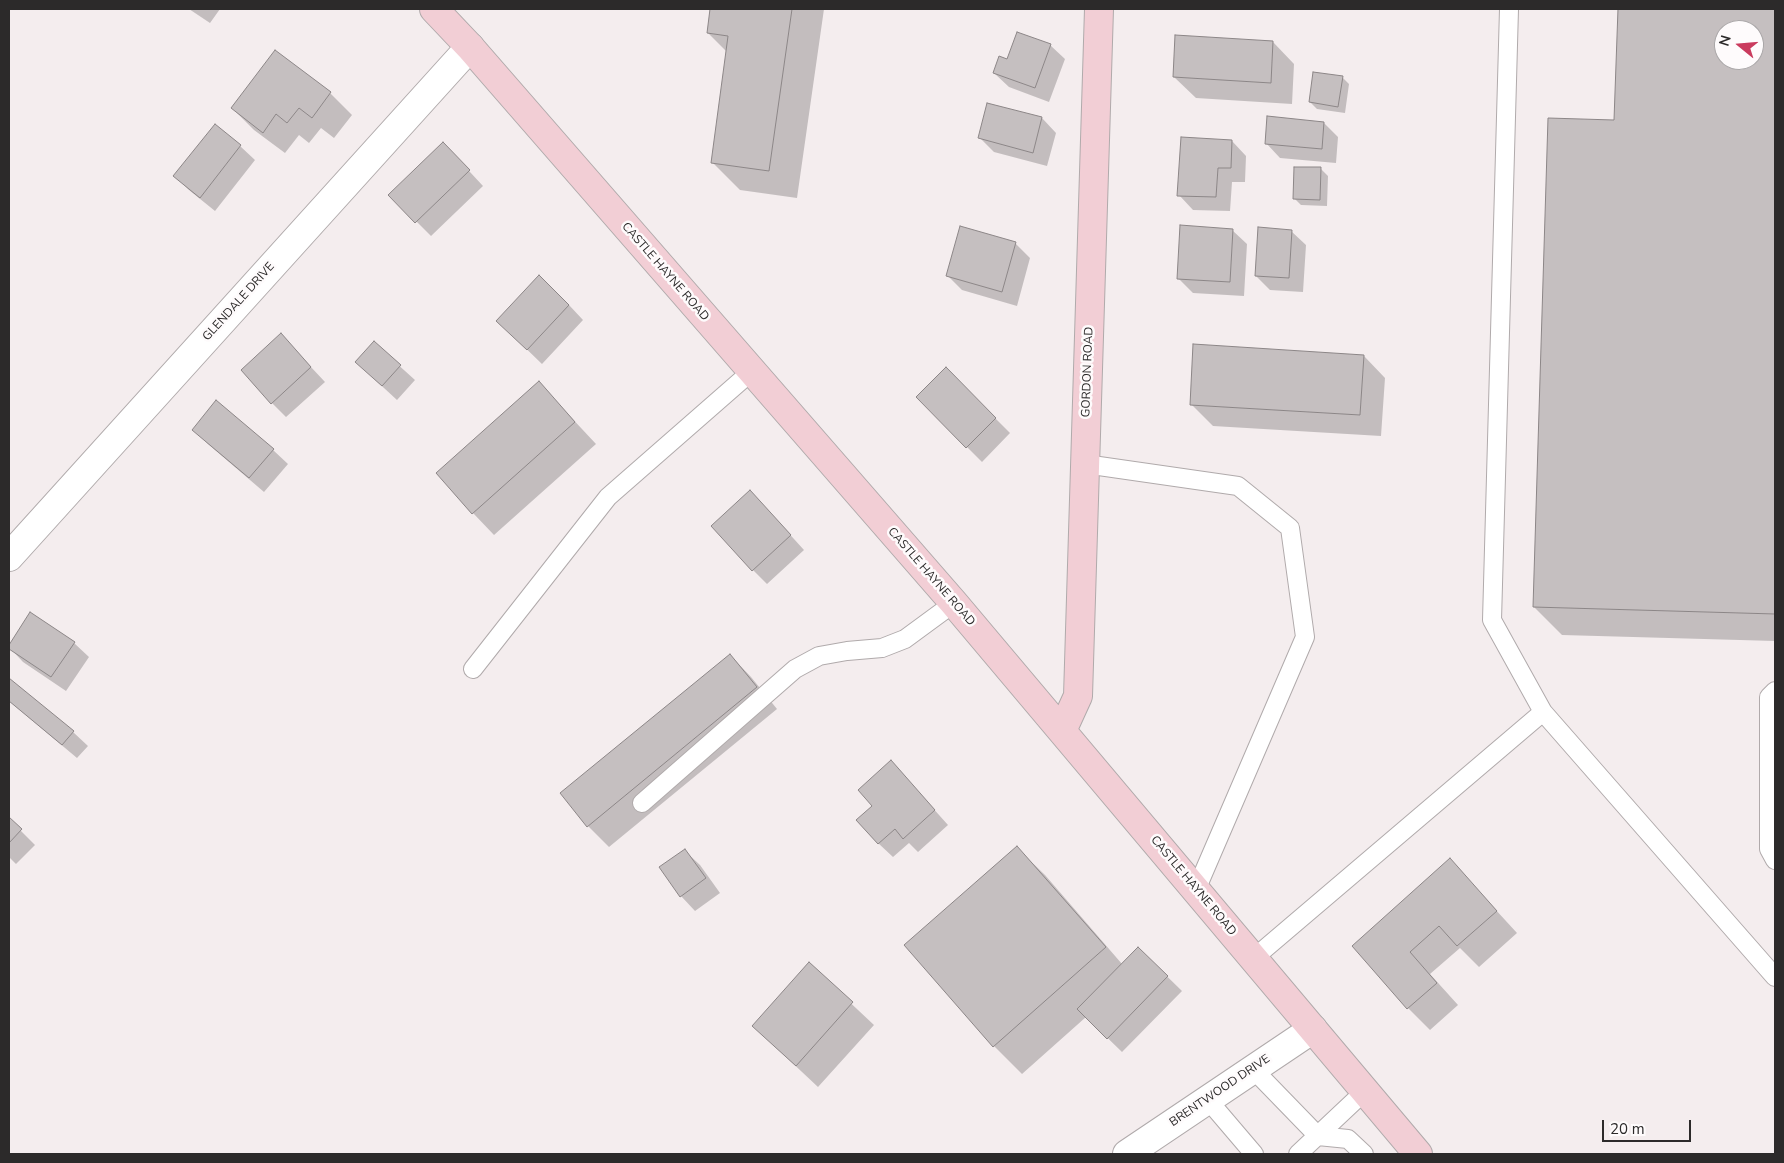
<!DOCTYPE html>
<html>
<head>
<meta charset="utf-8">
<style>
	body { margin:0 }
	#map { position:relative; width:1784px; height:1163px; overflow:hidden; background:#f4edee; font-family:"Nunito Sans",sans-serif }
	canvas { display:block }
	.frame { position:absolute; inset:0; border:10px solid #2c2a2a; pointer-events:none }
	.north { position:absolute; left:1714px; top:20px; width:50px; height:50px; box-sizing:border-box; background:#fefbfc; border:1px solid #aaa7a8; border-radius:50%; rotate:287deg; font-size:14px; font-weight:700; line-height:20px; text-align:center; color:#2c2a2a }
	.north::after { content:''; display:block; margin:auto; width:18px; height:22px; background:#ca3b5e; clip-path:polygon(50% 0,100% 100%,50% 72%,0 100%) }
	.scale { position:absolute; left:1602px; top:1120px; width:89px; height:22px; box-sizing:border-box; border:2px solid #2c2a2a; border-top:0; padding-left:6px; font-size:15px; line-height:18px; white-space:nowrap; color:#2c2a2a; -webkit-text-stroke:4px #fefbfc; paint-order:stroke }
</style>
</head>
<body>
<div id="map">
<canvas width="1784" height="1163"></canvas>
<div class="frame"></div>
<div class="north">N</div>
<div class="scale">20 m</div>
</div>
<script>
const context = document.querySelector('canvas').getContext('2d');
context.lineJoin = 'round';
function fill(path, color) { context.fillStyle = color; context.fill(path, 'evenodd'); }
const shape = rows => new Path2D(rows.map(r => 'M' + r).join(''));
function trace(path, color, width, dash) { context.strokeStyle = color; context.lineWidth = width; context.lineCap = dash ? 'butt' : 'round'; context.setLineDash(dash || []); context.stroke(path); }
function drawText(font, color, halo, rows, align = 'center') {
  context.font = font + ' "Nunito Sans",sans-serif'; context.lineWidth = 5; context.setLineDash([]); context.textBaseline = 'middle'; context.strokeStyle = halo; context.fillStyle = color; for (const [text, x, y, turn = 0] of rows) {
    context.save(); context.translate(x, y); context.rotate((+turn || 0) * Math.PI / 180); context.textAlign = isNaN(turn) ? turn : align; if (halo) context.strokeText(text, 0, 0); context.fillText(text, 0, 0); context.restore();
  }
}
fill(shape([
	[189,9,220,9,210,23],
	[711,9,824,9,797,198,740,190,712,162,727,52,708,33],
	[1619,9,1775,9,1775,641,1562,635,1534,607,1615,121],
	[1724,30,1754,30,1754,60,1724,60],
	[1273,42,1294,64,1292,104,1196,98,1174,77],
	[1050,45,1065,59,1049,102,1009,87,994,73,1008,61],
	[275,51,330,93,352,115,334,138,321,128,309,143,299,135,285,153,254,130,232,108],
	[1342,77,1349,84,1345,113,1317,109,1310,102],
	[988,104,1042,118,1056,133,1047,166,994,152,980,138],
	[1324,123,1338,137,1336,163,1280,158,1266,143],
	[215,126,240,146,255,160,215,211,189,190,175,176],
	[1232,141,1246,156,1245,182,1232,182,1230,211,1193,210,1179,195],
	[457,158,483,186,431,236,390,195],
	[1321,169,1328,176,1327,206,1301,205,1294,198],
	[1232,230,1247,244,1244,296,1193,293,1178,278],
	[1291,231,1306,245,1303,292,1270,290,1256,276],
	[1015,243,1030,258,1017,306,962,290,948,276],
	[569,305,583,320,542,364,512,335],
	[281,335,325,382,286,417,272,403],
	[374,343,415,380,397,400,371,376],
	[1364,356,1385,378,1381,436,1213,426,1191,404],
	[946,369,1010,433,982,462,917,397],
	[539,383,596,444,494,535,473,513],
	[217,402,273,450,288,464,264,492,208,444,194,430],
	[764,506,804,550,767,584,753,570],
	[31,614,74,643,89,657,66,691,23,662,9,647],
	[730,655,751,677,777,709,609,847,588,826],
	[9,679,73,732,88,746,77,758,9,701],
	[905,777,948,825,918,852,909,843,893,857,878,843],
	[9,819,35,845,16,864,9,857],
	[1017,848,1045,875,1122,964,1138,948,1182,991,1122,1052,1086,1017,1022,1074,994,1046],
	[685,851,700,865,720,893,695,911,681,896],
	[1450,860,1517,933,1479,967,1460,948,1430,974,1458,1005,1430,1030,1408,1008,1354,946],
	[809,964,874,1025,818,1087,753,1026]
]), '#0003');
const building = shape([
	[710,9,792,9,769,171,711,163,728,36,707,33,710,9],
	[1618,9,1775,9,1775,614,1533,607,1548,118,1614,120,1618,9],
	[1724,30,1754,30,1754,60,1724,60,1724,30],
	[1017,32,1051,44,1035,88,993,73,999,56,1007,59,1017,32],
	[1175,35,1273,41,1271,83,1173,77,1175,35],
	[275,50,331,92,312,118,299,108,287,123,276,114,263,133,231,108,275,50],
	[1313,72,1343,76,1338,107,1309,102,1313,72],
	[987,103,1042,117,1033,153,978,138,987,103],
	[1267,116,1324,122,1322,149,1265,144,1267,116],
	[215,124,241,145,200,198,173,176,215,124],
	[1181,137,1232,140,1231,168,1218,168,1216,197,1177,196,1181,137],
	[443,142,470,170,415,223,388,195,443,142],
	[1294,167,1321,167,1320,200,1293,199,1294,167],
	[1180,225,1233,229,1230,282,1177,279,1180,225],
	[960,226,1016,242,1002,292,946,276,960,226],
	[1258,227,1292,230,1289,278,1255,276,1258,227],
	[539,275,569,305,527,350,496,321,539,275],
	[281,333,311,367,271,404,241,370,281,333],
	[374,341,401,365,382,386,355,362,374,341],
	[1193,344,1364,355,1360,415,1190,405,1193,344],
	[946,367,996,418,966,448,916,397,946,367],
	[539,381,575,422,472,514,436,473,539,381],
	[216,400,274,449,249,478,192,430,216,400],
	[750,490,791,535,752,571,711,526,750,490],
	[30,612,75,642,51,677,9,649,9,645,30,612],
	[730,654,757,687,587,827,560,793,730,654],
	[9,678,74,731,62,745,9,701,9,678],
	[891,760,935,810,903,839,895,829,878,844,856,820,872,806,858,790,891,760],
	[9,817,22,829,9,843,9,817],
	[1017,846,1106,947,993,1047,904,945,1017,846],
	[685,849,706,878,680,897,659,867,685,849],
	[1450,858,1497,911,1457,946,1439,926,1410,952,1437,983,1407,1009,1352,946,1450,858],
	[1138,947,1168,976,1107,1039,1077,1009,1138,947],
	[809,962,853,1002,796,1066,752,1026,809,962]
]);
fill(building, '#c5bfc0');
trace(building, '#8c8687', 1);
const lane = shape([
	[1509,9,1492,620,1543,712],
	[1085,464,1238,486,1290,528,1305,637,1196,890],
	[473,669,608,497,752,371],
	[1775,691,1769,697,1769,849,1775,860],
	[642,803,795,669,819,656,847,651,882,648,905,639,954,603],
	[1254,958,1543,712,1775,977],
	[1253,1069,1318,1136,1348,1139,1364,1154],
	[1208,1100,1254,1154],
	[1298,1154,1365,1091]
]);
const street = shape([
	[9,557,470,47],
	[1127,1154,1313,1029]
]);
const secondary = shape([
	[434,9,470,47,954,603,1418,1154],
	[1062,731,1078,696,1099,9]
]);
trace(lane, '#b0aaab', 20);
trace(street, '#b0aaab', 30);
trace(secondary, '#b0aaab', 30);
trace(lane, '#fff', 18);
trace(street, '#fff', 28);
trace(secondary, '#f2ced5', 28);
drawText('12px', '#2c2a2a', '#fefbfc', [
	["CASTLE HAYNE ROAD",665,272,49],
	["GLENDALE DRIVE",239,302,-48],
	["GORDON ROAD",1088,372,-88],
	["CASTLE HAYNE ROAD",931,577,49],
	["CASTLE HAYNE ROAD",1193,886,50],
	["BRENTWOOD DRIVE",1220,1091,-34]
]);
</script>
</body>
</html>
